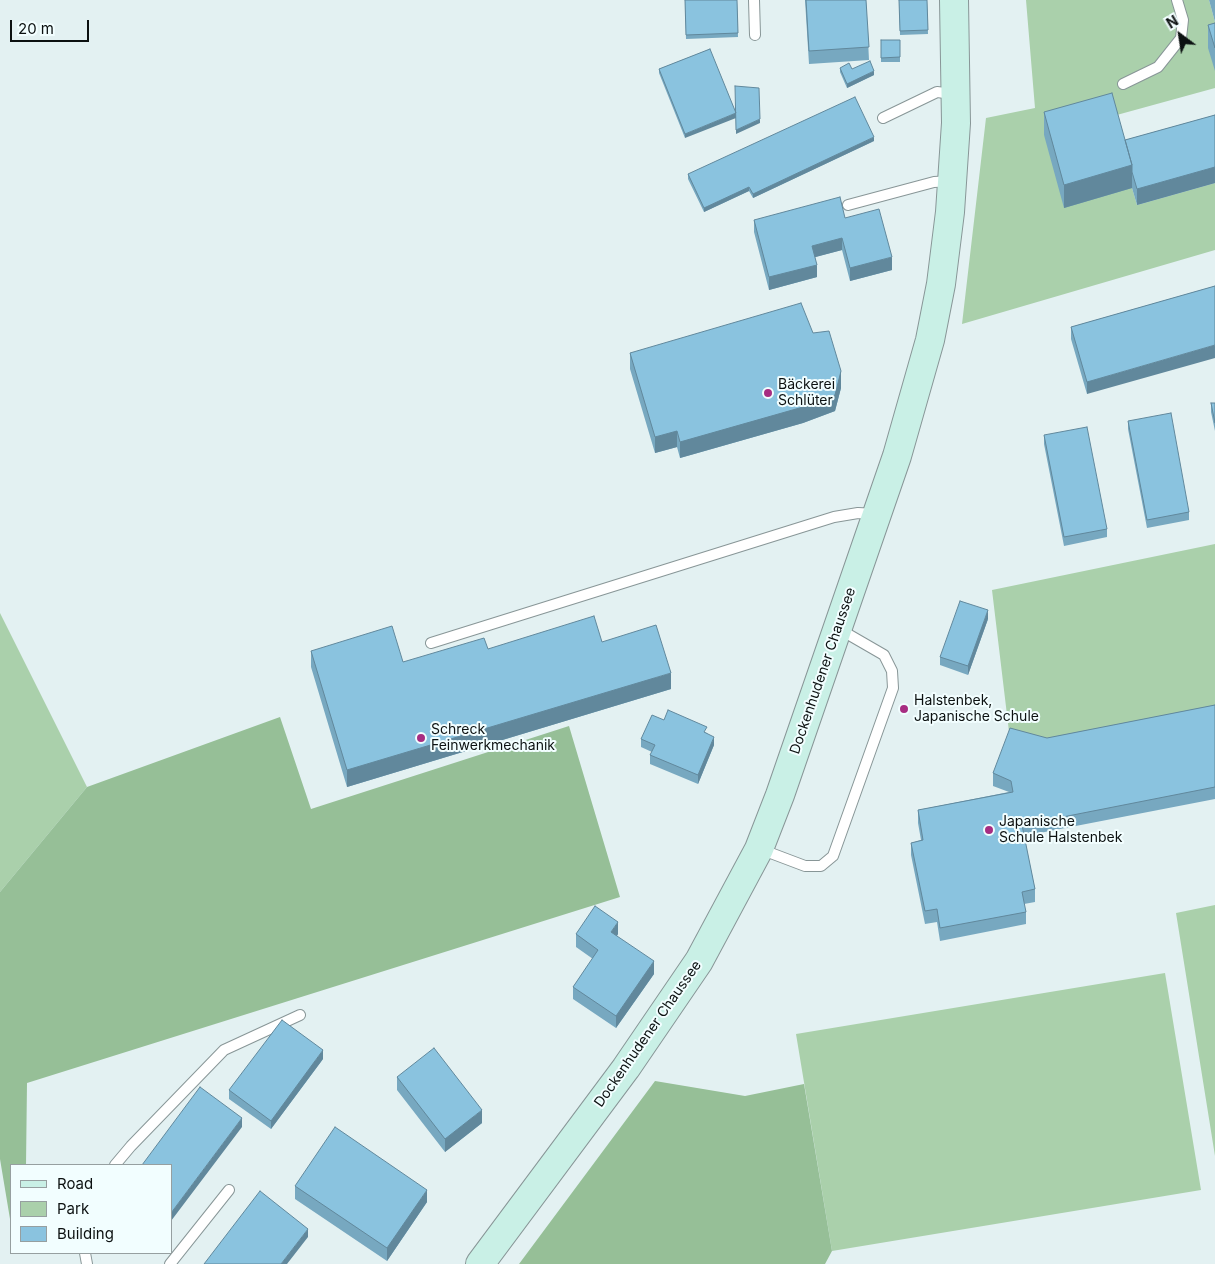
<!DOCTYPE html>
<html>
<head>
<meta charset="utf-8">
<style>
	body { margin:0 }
	#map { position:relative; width:1215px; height:1264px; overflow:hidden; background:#e3f1f2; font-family:Inter,sans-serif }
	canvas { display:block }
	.legend { position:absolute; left:10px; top:1164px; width:162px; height:90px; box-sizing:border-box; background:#f2feff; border:1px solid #969fa0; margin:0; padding:6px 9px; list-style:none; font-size:15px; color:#0c1111 }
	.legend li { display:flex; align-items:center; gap:10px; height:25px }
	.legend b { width:25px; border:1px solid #969fa0 }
	.north { position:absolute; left:1155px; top:10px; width:50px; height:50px; -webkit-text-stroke:4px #f2feff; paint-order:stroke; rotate:329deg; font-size:14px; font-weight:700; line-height:20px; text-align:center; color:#0c1111 }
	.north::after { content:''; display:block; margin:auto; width:18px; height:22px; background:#0c1111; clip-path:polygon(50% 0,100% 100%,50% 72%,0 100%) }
	.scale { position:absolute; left:10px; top:20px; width:79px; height:22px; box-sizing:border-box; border:2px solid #0c1111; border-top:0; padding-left:6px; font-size:15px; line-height:18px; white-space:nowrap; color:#0c1111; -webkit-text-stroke:4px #f2feff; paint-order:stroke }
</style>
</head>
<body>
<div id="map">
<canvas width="1215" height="1264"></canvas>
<ul class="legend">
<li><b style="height:6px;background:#c9f0e6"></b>Road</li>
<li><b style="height:14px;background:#aad0ab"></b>Park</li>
<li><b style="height:14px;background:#8ac3df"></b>Building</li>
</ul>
<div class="north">N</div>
<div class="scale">20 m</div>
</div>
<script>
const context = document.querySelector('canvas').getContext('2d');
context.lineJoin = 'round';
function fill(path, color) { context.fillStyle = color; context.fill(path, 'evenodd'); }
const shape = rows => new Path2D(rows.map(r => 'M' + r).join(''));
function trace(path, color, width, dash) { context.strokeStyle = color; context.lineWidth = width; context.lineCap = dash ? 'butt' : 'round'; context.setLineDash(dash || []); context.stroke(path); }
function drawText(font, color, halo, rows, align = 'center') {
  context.font = font + ' Inter,sans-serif'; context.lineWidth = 4; context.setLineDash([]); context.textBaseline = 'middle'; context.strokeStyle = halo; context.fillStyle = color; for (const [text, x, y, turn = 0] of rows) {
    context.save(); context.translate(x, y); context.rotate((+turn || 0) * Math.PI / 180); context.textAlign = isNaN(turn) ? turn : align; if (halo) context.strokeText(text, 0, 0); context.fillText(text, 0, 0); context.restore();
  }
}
fill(shape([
	[1026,0,1209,0,1215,22,1215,88,1044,135,1132,188,1137,205,1215,183,1215,250,962,324,986,118,1035,108],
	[1215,544,1215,718,1047,751,1010,740,992,590],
	[0,613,87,787,0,892],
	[1215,905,1215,1156,1176,913],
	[1165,973,1201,1190,832,1251,796,1034]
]), '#aad0ab');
fill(shape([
	[280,717,311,809,569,726,620,897,27,1083,26,1165,11,1165,11,1225,0,1159,0,892,87,787],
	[655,1081,745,1096,804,1084,832,1251,825,1264,519,1264]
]), '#96bf97');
const lane = shape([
	[754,0,755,35],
	[1123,84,1158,67,1181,38,1183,20,1177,0],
	[883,118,937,92,953,94],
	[848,205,934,182,952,181],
	[431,643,834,517,858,513,876,514],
	[760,849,805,866,821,866,833,856,893,688,892,671,884,655,839,629],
	[115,1165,131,1146,224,1050,300,1015],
	[85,1253,87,1264],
	[170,1264,229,1190]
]);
const secondary = shape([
	[480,1264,626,1068,699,961,759,849,780,795,897,456,930,340,941,284,950,212,956,123,954,0]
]);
trace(lane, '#889697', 12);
trace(secondary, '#889697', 30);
trace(lane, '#fff', 10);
trace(secondary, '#c9f0e6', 28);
fill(shape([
	[685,0,737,0,738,37,686,39],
	[805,0,866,0,869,60,809,64],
	[899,0,927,0,928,34,900,35],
	[1209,0,1215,0,1215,22],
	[1215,23,1215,71,1208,48,1208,25],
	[881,40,900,40,900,62,881,62],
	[710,49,685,138,659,73,659,69],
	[840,68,852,69,874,75,847,88,840,72],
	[1044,112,1125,140,1215,115,1215,183,1137,205,1132,188,1064,208,1044,135],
	[874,141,753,198,749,191,704,212,688,179,688,174],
	[845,218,892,270,850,281,842,250,815,257,817,277,769,290,754,232,754,220],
	[1215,286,1087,394,1071,339,1071,327],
	[813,333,841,388,835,411,803,423,680,458,677,447,655,453,630,369,630,353],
	[1211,403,1215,403,1215,431,1211,412],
	[1128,421,1189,512,1189,520,1147,528,1128,429],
	[1044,435,1107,529,1107,537,1064,546,1044,444],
	[988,619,968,675,940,665,940,657],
	[602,642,671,689,347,787,311,667,311,651,403,662],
	[1215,705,1215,799,1024,836,1035,889,1035,902,1024,904,1026,912,1026,924,940,941,937,922,925,924,911,855,911,843,921,840,918,823,918,810,1009,792,993,786,993,773,1047,738],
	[664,720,707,733,714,745,698,784,650,764,650,755,652,752,641,747,641,739],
	[576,934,618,934,617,936,654,974,616,1028,573,999,573,987,593,959,576,947],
	[323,1059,271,1129,229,1099,229,1090],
	[397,1077,482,1123,445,1152,397,1090],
	[295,1186,427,1202,387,1261,295,1199]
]), '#77a8c0');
fill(shape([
	[874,71,874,75,847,88,847,84],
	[736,113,736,118,685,138,685,134],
	[760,119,760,123,736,134,736,130],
	[874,137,874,141,753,198,753,194],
	[1132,165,1132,188,1064,208,1064,185],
	[1215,167,1215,183,1137,205,1137,189],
	[749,187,749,191,704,212,704,208],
	[842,238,842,250,812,258,812,246],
	[892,257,892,270,850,281,850,268],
	[817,265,817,277,769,290,769,277],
	[1215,345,1215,358,1087,394,1087,382],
	[841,371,841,388,835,411,803,423,680,458,680,442],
	[677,431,677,447,655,453,655,437],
	[988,610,988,619,968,675,968,666],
	[671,673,671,689,347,787,347,770],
	[714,737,714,745,698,784,698,775],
	[618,922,618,934,611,944,611,932],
	[654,961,654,974,616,1028,616,1016],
	[323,1050,323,1059,271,1129,271,1121],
	[482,1110,482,1123,445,1152,445,1139],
	[242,1118,242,1127,171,1221,171,1213],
	[427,1190,427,1202,387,1261,387,1248],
	[308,1229,308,1237,287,1264,281,1264]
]), '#61889c');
const building = shape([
	[685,0,737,0,738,33,686,35,685,0],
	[806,0,866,0,869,47,809,51,806,0],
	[899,0,927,0,928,30,900,31,899,0],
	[1215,23,1215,48,1208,25,1215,23],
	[881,40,900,40,900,57,881,58,881,40],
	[710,49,736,113,685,134,659,69,710,49],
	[870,61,874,71,847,84,840,68,849,63,852,69,870,61],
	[735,86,759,88,760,119,736,130,735,86],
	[1112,93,1132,165,1064,185,1044,112,1112,93],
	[855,97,874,137,753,194,749,187,704,208,688,174,855,97],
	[1215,115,1215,167,1137,189,1132,172,1132,165,1125,140,1215,115],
	[840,197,845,218,879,209,892,257,850,268,842,238,812,246,817,265,769,277,754,220,840,197],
	[1215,286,1215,345,1087,382,1071,327,1215,286],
	[801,303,813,333,829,331,841,371,835,395,803,407,680,442,677,431,655,437,630,353,801,303],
	[1211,403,1215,403,1215,423,1211,403],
	[1171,413,1189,512,1147,520,1128,421,1171,413],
	[1087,427,1107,529,1064,537,1044,435,1087,427],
	[960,601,988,610,968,666,940,657,960,601],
	[594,616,602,642,656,625,671,673,347,770,311,651,392,626,403,662,484,638,488,649,594,616],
	[1215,705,1215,787,1022,825,1035,889,1022,892,1026,912,940,928,937,909,925,911,911,843,923,840,918,810,1013,792,1011,781,993,773,1010,728,1047,738,1215,705],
	[668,710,707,727,704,732,714,737,698,775,650,755,655,745,641,739,652,715,664,720,668,710],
	[595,906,618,922,611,932,654,961,616,1016,573,987,598,950,576,934,595,906],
	[282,1020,323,1050,271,1121,229,1090,282,1020],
	[434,1048,482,1110,445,1139,397,1077,434,1048],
	[200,1087,242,1118,171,1213,171,1165,142,1165,200,1087],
	[335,1127,427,1190,387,1248,295,1186,335,1127],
	[260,1191,308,1229,281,1264,204,1264,260,1191]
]);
fill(building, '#8ac3df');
trace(building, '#61889c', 1);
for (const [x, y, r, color] of [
	[768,393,5,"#a72d82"],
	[904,709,5,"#a72d82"],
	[421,738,5,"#a72d82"],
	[989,830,5,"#a72d82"]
]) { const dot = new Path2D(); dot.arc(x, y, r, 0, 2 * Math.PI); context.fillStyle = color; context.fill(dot); trace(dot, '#f2feff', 2); }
drawText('14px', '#0c1111', '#f2feff', [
	["Bäckerei",778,385],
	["Schlüter",778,401],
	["Halstenbek,",914,701],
	["Japanische Schule",914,717],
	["Schreck",431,730],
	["Feinwerkmechanik",431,746],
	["Japanische",999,822],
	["Schule Halstenbek",999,838]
], 'left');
drawText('14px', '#0c1111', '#f2feff', [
	["Dockenhudener Chaussee",823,671,-71],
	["Dockenhudener Chaussee",648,1034,-55]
]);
</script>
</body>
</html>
